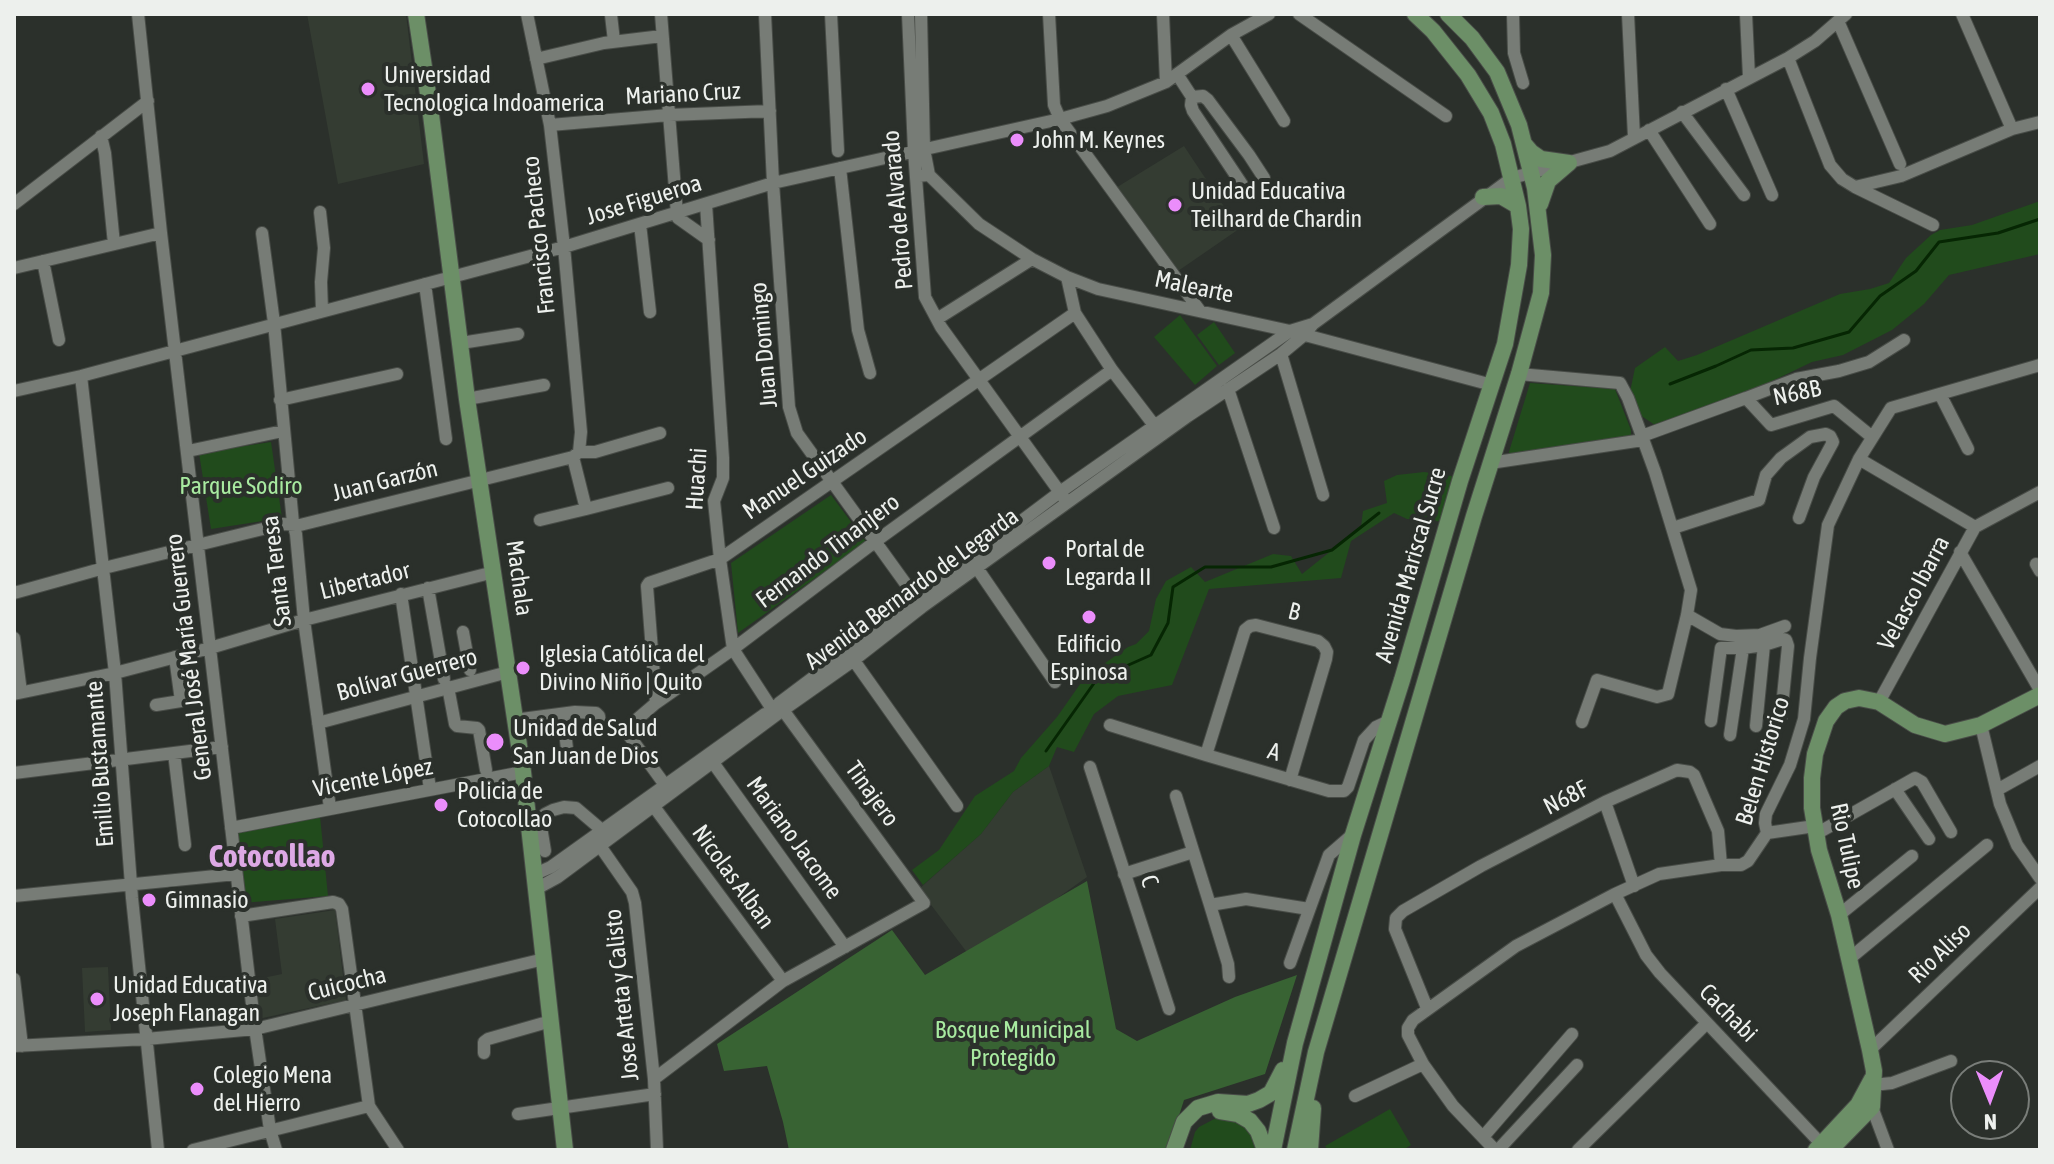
<!DOCTYPE html>
<html>
<head>
<meta charset="utf-8">
<style>
	body { margin:0 }
	#map { position:relative; width:2054px; height:1164px; overflow:hidden; background:#2b302b; font-family:"Asap Condensed",sans-serif }
	canvas { display:block }
	.frame { position:absolute; inset:0; border:16px solid #edf0ed; pointer-events:none }
	.north { position:absolute; left:1950px; top:1060px; width:80px; height:80px; box-sizing:border-box; background:#2b302b; border:2px solid #797d79; border-radius:50%; rotate:179deg; font-size:22px; font-weight:700; line-height:32px; text-align:center; color:#edf0ed }
	.north::after { content:''; display:block; margin:auto; width:28px; height:36px; background:#eb8dfb; clip-path:polygon(50% 0,100% 100%,50% 72%,0 100%) }
</style>
</head>
<body>
<div id="map">
<canvas width="2054" height="1164"></canvas>
<div class="frame"></div>
<div class="north">N</div>
</div>
<script>
const context = document.querySelector('canvas').getContext('2d');
context.lineJoin = 'round';
function fill(path, color) { context.fillStyle = color; context.fill(path, 'evenodd'); }
const shape = rows => new Path2D(rows.map(r => 'M' + r).join(''));
function trace(path, color, width, dash) { context.strokeStyle = color; context.lineWidth = width; context.lineCap = dash ? 'butt' : 'round'; context.setLineDash(dash || []); context.stroke(path); }
function drawText(font, color, halo, rows, align = 'center') {
  context.font = font + ' "Asap Condensed",sans-serif'; context.lineWidth = 8; context.setLineDash([]); context.textBaseline = 'middle'; context.strokeStyle = halo; context.fillStyle = color; for (const [text, x, y, turn = 0] of rows) {
    context.save(); context.translate(x, y); context.rotate((+turn || 0) * Math.PI / 180); context.textAlign = isNaN(turn) ? turn : align; if (halo) context.strokeText(text, 0, 0); context.fillText(text, 0, 0); context.restore();
  }
}
fill(shape([
	[307,14,406,14,424,164,338,184],
	[1184,146,1239,229,1178,271,1114,189],
	[1049,766,1087,877,972,959,919,889,981,834,1013,792],
	[335,910,346,1000,258,1019,253,980,282,974,275,919],
	[108,967,111,1030,85,1032,82,968]
]), '#343c32');
fill(shape([
	[2040,201,2040,254,1949,275,1924,304,1892,330,1843,355,1812,362,1743,395,1655,425,1637,413,1630,392,1635,368,1665,347,1678,361,1697,355,1840,294,1870,289,1889,283,1906,258,1931,235,1940,230,1972,225],
	[1180,315,1217,366,1195,385,1154,337],
	[1214,322,1235,353,1219,365,1197,335],
	[1530,383,1615,389,1631,430,1631,436,1508,455],
	[271,442,282,518,211,529,199,453],
	[1424,472,1459,477,1448,522,1407,519,1394,513,1351,541,1341,578,1209,589,1172,685,1118,696,1094,714,1074,752,1057,747,1049,766,1013,792,981,834,923,885,912,870,939,850,975,796,1014,771,1021,758,1057,717,1085,677,1128,647,1136,644,1149,631,1156,599,1166,581,1191,567,1205,582,1273,554,1291,556,1302,574,1361,527,1363,511,1387,503,1384,481,1397,475],
	[831,495,866,542,738,633,731,563],
	[320,816,328,896,242,903,237,830],
	[1390,1109,1411,1145,1403,1150,1328,1150,1325,1146],
	[1218,1117,1230,1117,1252,1128,1258,1150,1190,1150,1195,1132,1199,1127]
]), '#214b1c');
fill(shape([
	[1087,881,1116,1029,1137,1041,1235,997,1297,975,1265,1074,1184,1100,1168,1150,789,1150,783,1122,767,1066,724,1071,717,1044,892,930,925,975]
]), '#386333');
trace(shape([
	[1670,384,1716,366,1751,350,1793,348,1849,332,1880,296,1916,271,1939,242,1998,233,2040,219],
	[1046,751,1097,679,1151,655,1168,623,1173,587,1205,567,1271,567,1332,550,1379,513]
]), '#062603', 3);
const minor = shape([
	[138,14,161,233,254,1021,270,1130,276,1150],
	[527,14,550,125,564,247,581,432,579,452],
	[661,14,677,214,678,218,709,240],
	[765,14,773,183,789,407,797,433,921,605],
	[831,14,838,151],
	[908,14,914,151,925,297,941,327,1064,498],
	[921,14,924,149,929,175],
	[1049,14,1054,105,1060,119,1200,311],
	[1163,14,1166,82],
	[1299,14,1446,116],
	[1513,14,1514,53,1523,83],
	[1628,14,1634,137],
	[1746,14,1749,77],
	[1962,14,2012,129],
	[611,15,614,41],
	[1838,21,1900,164],
	[1231,35,1284,121],
	[1788,58,1830,165,1842,179,1855,187,1933,225],
	[536,59,604,43,662,36],
	[1177,74,1192,97,1191,105,1193,111,1245,189,1251,191,1258,189,1264,181,1264,178,1249,155,1208,100,1203,96,1192,97],
	[1726,89,1772,195],
	[1682,112,1744,195],
	[550,125,669,115,770,111],
	[1649,130,1710,224],
	[101,136,105,153,114,244],
	[840,168,858,330,870,373],
	[916,176,929,175,979,224,1032,259,1067,277,1098,289,1290,331,1492,385],
	[1855,187,1901,176,2012,129,2040,122],
	[14,204,148,101],
	[706,204,723,458,723,478,714,501,720,559,733,649,772,709],
	[320,212,324,248,321,282,322,310],
	[640,224,650,312],
	[262,233,274,323,293,523,296,534,304,620,330,808],
	[43,261,59,340],
	[14,268,161,233],
	[1067,277,1075,313,1112,370,1157,429],
	[425,284,446,439],
	[937,319,1032,259],
	[461,343,518,334],
	[1281,354,1323,495],
	[1519,374,1620,383,1628,398,1655,472,1691,590,1687,615,1668,694,1657,697,1597,680,1582,722],
	[81,376,115,673,132,898,158,1150],
	[1228,389,1274,528],
	[14,391,81,376,564,247,773,183,1060,119,1107,106,1166,82,1231,35,1269,14],
	[1940,394,1968,449],
	[1746,398,1796,379,1839,371,1869,362,1904,340],
	[467,399,544,385],
	[280,400,397,374],
	[1642,436,1746,398,1771,425,1834,406,1872,437],
	[188,451,283,431],
	[573,457,586,509,668,488],
	[1859,459,1975,527],
	[1490,463,1643,440],
	[540,520,586,509],
	[1673,528,1759,500,1766,475,1781,458,1810,437,1826,434,1830,436,1833,442,1814,477,1799,518],
	[1960,552,2040,690],
	[2036,564,2040,571],
	[977,568,1055,682],
	[428,588,444,679],
	[14,593,104,568,283,524,300,525,573,457,579,452,595,452,660,433],
	[401,594,430,789],
	[1687,615,1720,634,1736,636,1760,635,1785,626],
	[463,632,470,670],
	[14,638,21,692],
	[850,655,957,806],
	[448,687,455,724,457,726,477,728,479,730,486,770],
	[14,694,115,673,210,648,304,620,494,572],
	[1879,702,1975,527,2040,492],
	[656,703,647,586,649,583,720,559,1075,313],
	[779,703,1060,492,1290,331,1313,324],
	[156,705,181,701,175,657],
	[563,714,567,749],
	[514,720,575,712,596,713,599,716,601,730],
	[1711,721,1721,648,1743,648,1764,645,1783,639,1786,640,1788,646,1781,717],
	[318,723,508,672],
	[1110,725,1206,755,1329,791,1344,791,1348,787,1364,740,1376,727,1389,721],
	[1981,725,2000,804,2017,845,2040,878],
	[1756,726,1764,645,1761,638],
	[1730,735,1743,648],
	[174,753,185,845],
	[1206,755,1245,630,1250,626,1256,625,1318,641,1324,646,1327,652,1326,659,1290,780],
	[709,757,845,947],
	[1090,767,1169,1009],
	[14,773,222,747],
	[665,785,628,734,629,726,656,703,733,649,876,541,1112,370],
	[1895,789,1929,839],
	[1997,790,2040,766],
	[1176,796,1210,905],
	[1605,802,1634,886],
	[652,804,783,981],
	[231,828,523,772],
	[1767,833,1815,826],
	[1816,834,1915,778,1922,782,1951,832],
	[600,846,632,892,635,903,654,1079,657,1150],
	[545,851,540,821,545,814,553,810,564,807,576,808,603,831],
	[535,874,551,867,765,714],
	[1124,874,1193,852],
	[536,889,558,877,783,710,854,660,922,607,1188,416,1281,354,1304,335,1313,324,1512,178,1610,151,1788,58,1815,41,1846,14],
	[1615,894,1646,955,1660,973,1826,1149],
	[14,896,236,874],
	[1839,915,1912,856],
	[241,916,333,902,339,904,342,909,369,1106,398,1150],
	[1849,959,1987,845],
	[1290,963,1329,855,1352,835],
	[1229,977,1228,964,1210,905,1246,899,1309,909],
	[14,979,22,1046],
	[1427,1008,1395,929,1396,918,1403,911,1481,866,1605,802,1677,770,1690,772,1694,775,1718,831,1721,865],
	[14,1046,146,1039,255,1029,544,959],
	[1870,1050,2040,888],
	[484,1053,484,1042,488,1039,551,1021],
	[654,1079,783,981,924,903,783,710],
	[1873,1085,1892,1083,1951,1061],
	[1355,1096,1423,1064],
	[1872,1107,1888,1150],
	[518,1114,655,1094],
	[1483,1137,1572,1034],
	[193,1150,369,1106],
	[1495,1150,1453,1106,1423,1064,1408,1035,1408,1028,1413,1020,1516,946,1615,894,1659,874,1721,865,1741,865,1748,861,1767,833,1765,823,1766,814,1790,765,1804,719,1810,658,1828,525,1859,459,1891,408,2040,365],
	[1498,1150,1577,1065],
	[1578,1150,1707,1023]
]);
const major = shape([
	[416,14,430,107,467,399,523,772,565,1150],
	[1525,145,1531,152,1541,159,1569,163],
	[1483,197,1501,196,1518,206],
	[1540,204,1548,181,1569,163],
	[1220,1111,1238,1114,1250,1121,1258,1131,1265,1150],
	[1174,1150,1184,1122,1198,1108,1218,1102,1248,1104,1259,1100,1271,1093,1283,1070],
	[1273,1150,1295,1043,1353,835,1402,680,1460,481,1505,344,1519,265,1521,229,1518,206,1503,144,1491,113,1468,75,1433,31,1415,14],
	[1295,1150,1316,1052,1474,516,1519,374,1541,293,1543,255,1535,188,1519,125,1497,72,1472,38,1448,14],
	[1310,1150,1313,1108],
	[1816,1150,1858,1105,1872,1079],
	[1830,1150,1872,1107,1874,1071,1870,1050,1839,915,1819,850,1812,808,1812,778,1815,754,1826,721,1836,707,1845,701,1859,698,1879,702,1915,725,1945,734,1981,725,2040,695]
]);
trace(minor, '#484c47', 14);
trace(major, '#484c47', 18);
trace(minor, '#777c76', 12);
trace(major, '#6c8f67', 16);
for (const [x, y, r, color] of [
	[368,89,8,"#eb8dfb"],
	[1017,140,8,"#eb8dfb"],
	[1175,205,8,"#eb8dfb"],
	[1049,563,8,"#eb8dfb"],
	[1089,617,8,"#eb8dfb"],
	[523,668,8,"#eb8dfb"],
	[495,742,10,"#eb8dfb"],
	[441,805,8,"#eb8dfb"],
	[149,900,8,"#eb8dfb"],
	[97,999,8,"#eb8dfb"],
	[197,1089,8,"#eb8dfb"]
]) { const dot = new Path2D(); dot.arc(x, y, r, 0, 2 * Math.PI); context.fillStyle = color; context.fill(dot); trace(dot, '#2b302b', 3); }
drawText('24px', '#edf0ed', '#2b302b', [
	["Universidad",384,75],
	["Tecnologica Indoamerica",384,103],
	["John M. Keynes",1033,140],
	["Unidad Educativa",1191,191],
	["Teilhard de Chardin",1191,219],
	["Portal de",1065,549],
	["Legarda II",1065,577],
	["Edificio",1089,644,"center"],
	["Espinosa",1089,672,"center"],
	["Iglesia Católica del",539,654],
	["Divino Niño | Quito",539,682],
	["Unidad de Salud",513,728],
	["San Juan de Dios",513,756],
	["Policia de",457,791],
	["Cotocollao",457,819],
	["Gimnasio",165,900],
	["Unidad Educativa",113,985],
	["Joseph Flanagan",113,1013],
	["Colegio Mena",213,1075],
	["del Hierro",213,1103]
], 'left');
drawText('24px', '#edf0ed', '#2b302b', [
	["Mariano Cruz",683,94,-3],
	["Jose Figueroa",644,200,-17],
	["Pedro de Alvarado",898,210,-95],
	["Francisco Pacheco",539,235,-96],
	["Malearte",1194,287,12],
	["Juan Domingo",764,345,-95],
	["N68B",1797,393,-12],
	["Manuel Guizado",805,474,-34],
	["Huachi",697,479,-86],
	["Juan Garzón",385,481,-14],
	["Fernando Tinanjero",828,551,-37],
	["Avenida Mariscal Sucre",1411,565,-74],
	["Santa Teresa",277,571,-97],
	["Machala",519,578,82],
	["Libertador",365,581,-14],
	["Avenida Bernardo de Legarda",912,589,-36],
	["Velasco Ibarra",1914,593,-62],
	["B",1294,612,14],
	["General José María Guerrero",189,657,-97],
	["Bolívar Guerrero",407,675,-15],
	["A",1274,752,16],
	["Belen Historico",1763,761,-73],
	["Emilio Bustamante",100,764,-94],
	["Vicente López",373,778,-11],
	["Tinajero",872,794,54],
	["N68F",1566,798,-27],
	["Mariano Jacome",794,838,54],
	["Rio Tulipe",1847,846,78],
	["Nicolas Alban",733,877,54],
	["C",1149,881,72],
	["Rio Aliso",1940,953,-44],
	["Cuicocha",347,984,-14],
	["Jose Arteta y Calisto",622,995,-96],
	["Cachabi",1728,1013,45]
]);
drawText('24px', '#a8eaa0', '#2b302b', [
	["Parque Sodiro",241,486],
	["Bosque Municipal",1013,1030],
	["Protegido",1013,1058]
]);
drawText('bold 32px', '#dda9e5', '#2b302b', [
	["Cotocollao",272,857]
]);
</script>
</body>
</html>
